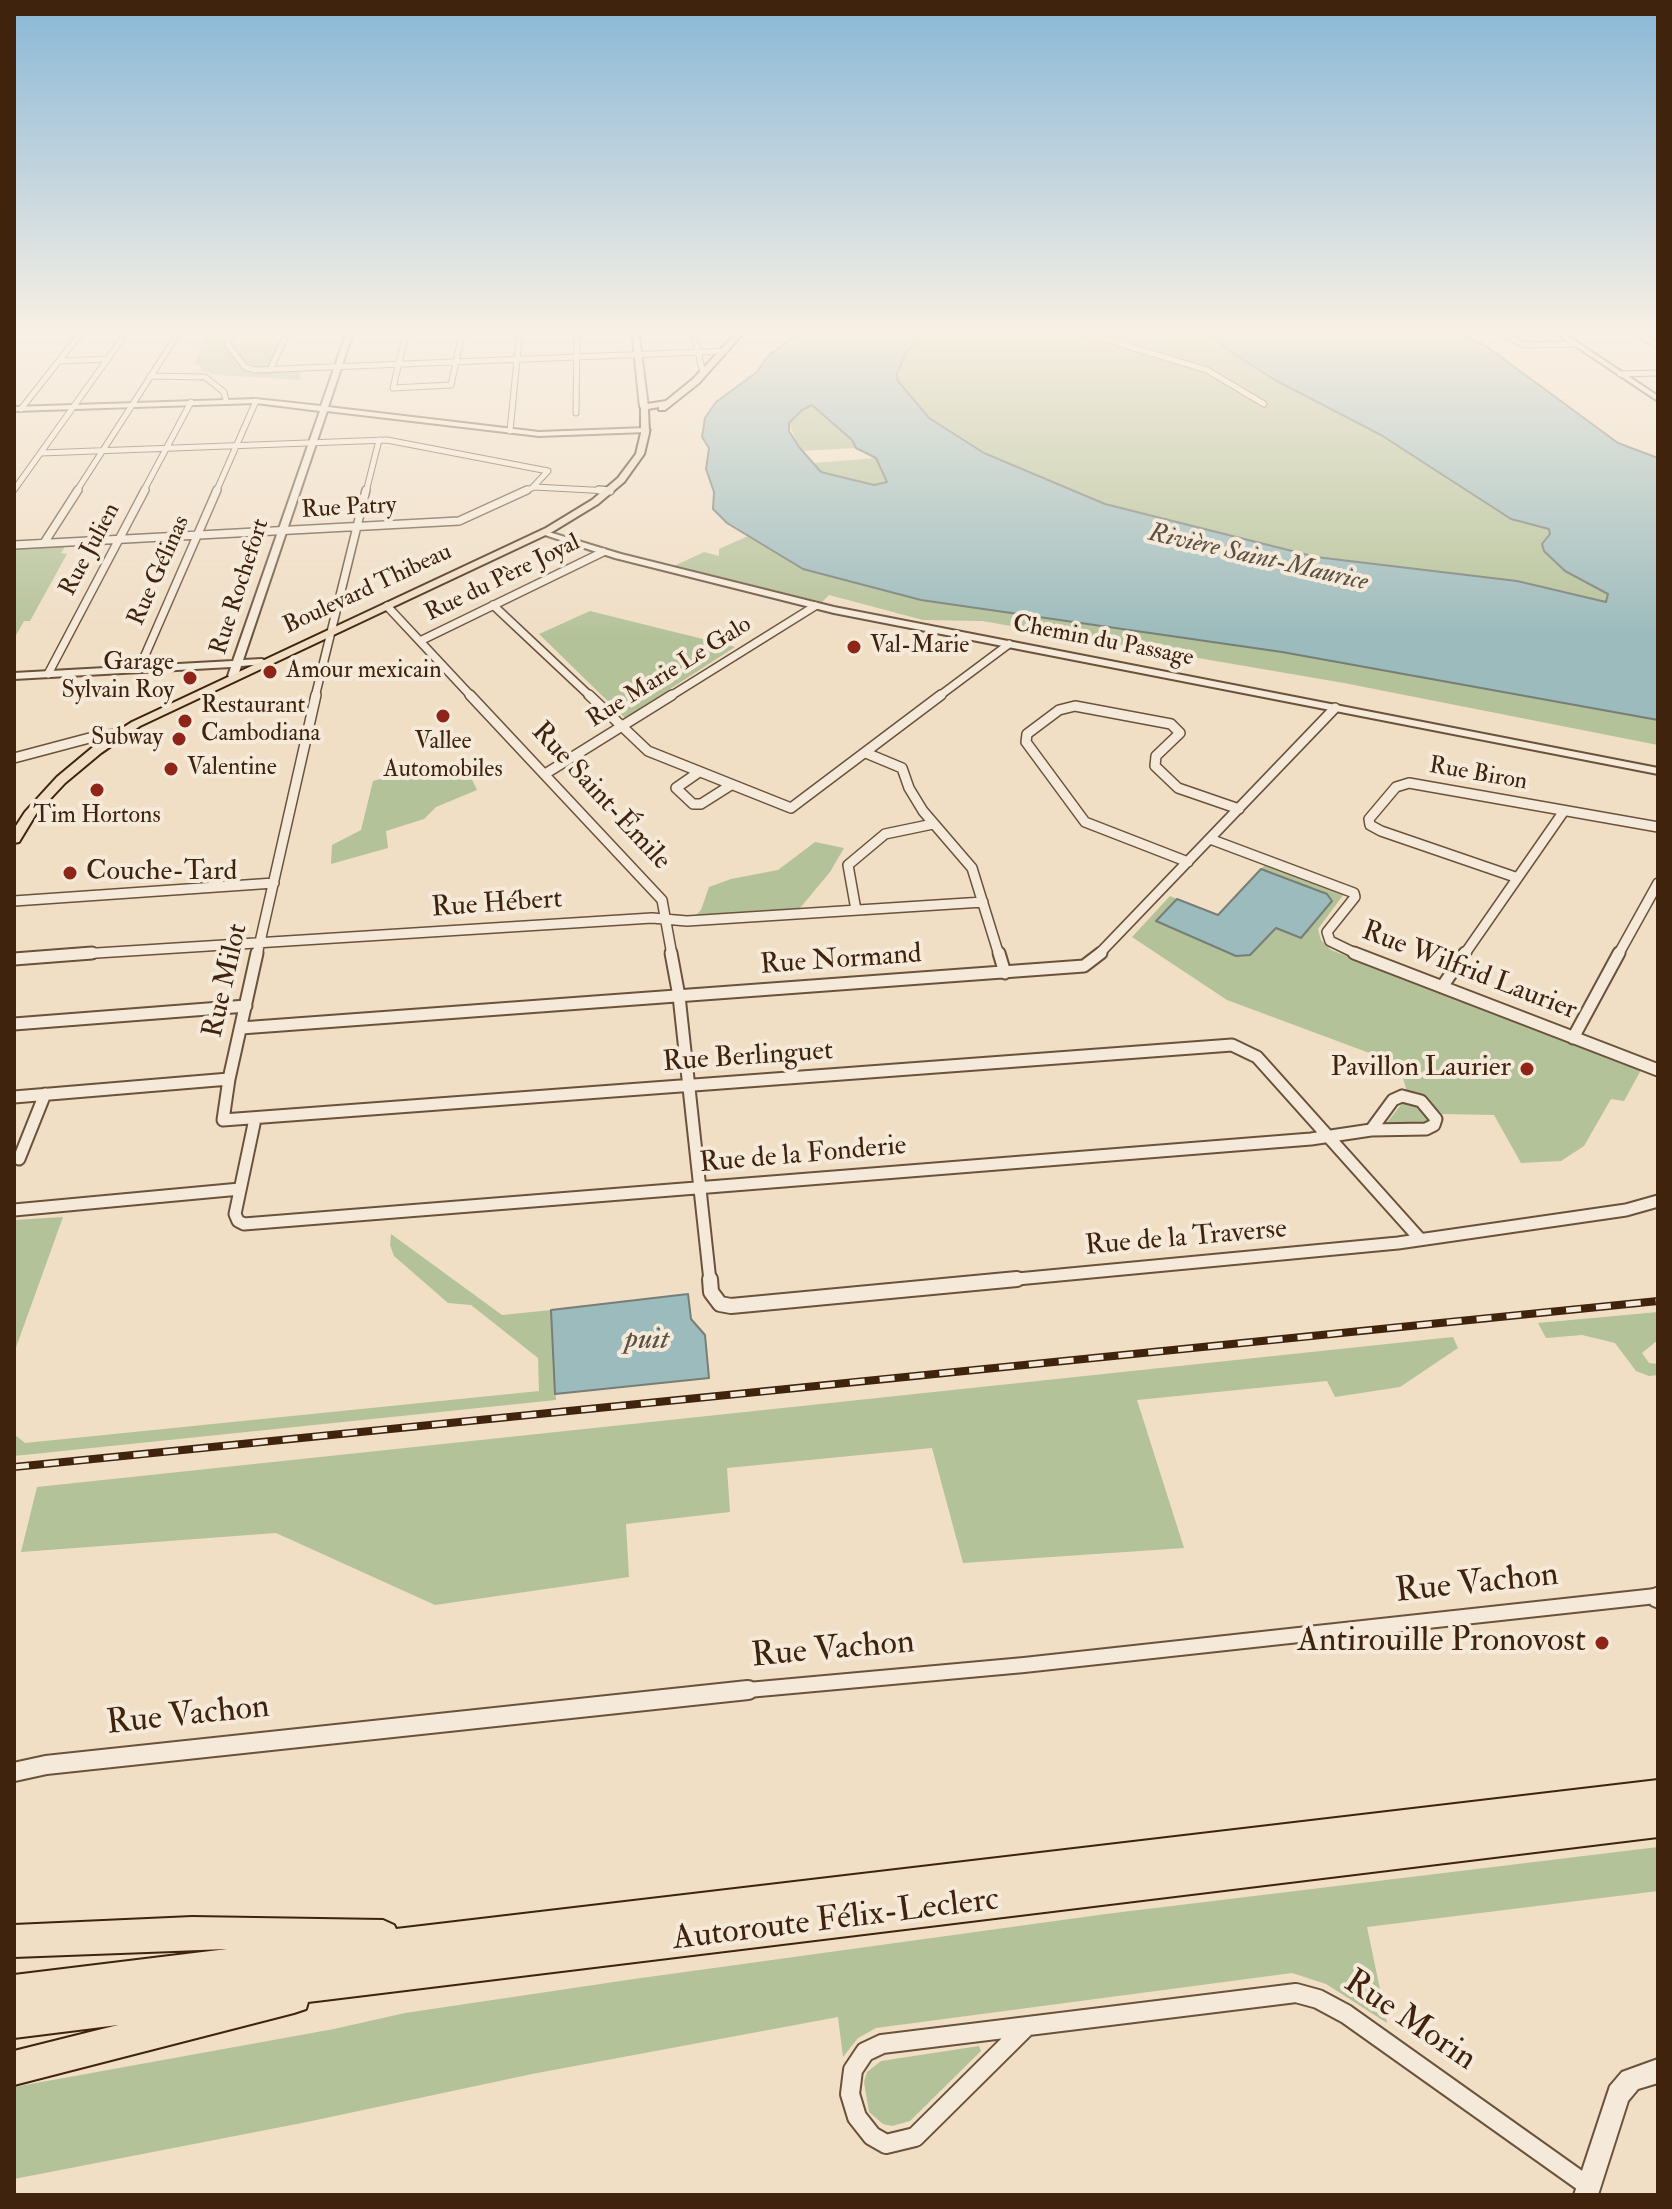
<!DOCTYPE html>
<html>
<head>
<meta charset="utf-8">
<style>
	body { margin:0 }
	#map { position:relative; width:1672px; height:2209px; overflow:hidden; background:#f0dec5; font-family:"IM FELL Double Pica",serif }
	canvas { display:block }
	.frame { position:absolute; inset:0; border:16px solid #3f230d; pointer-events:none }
</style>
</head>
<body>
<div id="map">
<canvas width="1672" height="2209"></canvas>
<div class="frame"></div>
</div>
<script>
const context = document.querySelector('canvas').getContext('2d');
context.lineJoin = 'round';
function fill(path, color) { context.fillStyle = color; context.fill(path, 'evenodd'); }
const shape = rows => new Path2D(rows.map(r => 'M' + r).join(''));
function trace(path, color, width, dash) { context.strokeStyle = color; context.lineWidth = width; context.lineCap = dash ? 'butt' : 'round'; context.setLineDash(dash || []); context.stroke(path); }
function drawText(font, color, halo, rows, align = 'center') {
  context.font = font + ' "IM FELL Double Pica",serif'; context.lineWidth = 8; context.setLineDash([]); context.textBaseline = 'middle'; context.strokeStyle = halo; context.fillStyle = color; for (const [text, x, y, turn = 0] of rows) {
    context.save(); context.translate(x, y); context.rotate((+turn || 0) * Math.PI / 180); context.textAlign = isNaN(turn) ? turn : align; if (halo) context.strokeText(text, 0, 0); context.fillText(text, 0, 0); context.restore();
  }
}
fill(shape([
	[925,329,1209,329,1225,345,1275,380,1381,435,1511,519,1550,529,1554,562,1643,609,1083,552,821,472,814,463,876,458,1034,476,984,453,929,418,898,381,901,361],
	[203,331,236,331,231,344,285,343,273,369,298,369,301,380,217,375,202,371,200,365,194,364,205,338],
	[812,405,852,440,856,448,803,451,799,447,789,424,802,410],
	[748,536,803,569,921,600,1282,652,1658,720,1658,745,1344,683,982,621,923,620,829,595,822,602,674,566,704,552,719,556,719,549],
	[68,542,61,553,67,554,30,621,24,621,14,639,14,545],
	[590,611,735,647,625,718,539,634],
	[446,765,468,771,477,790,436,807,424,819,386,831,388,848,331,864,332,845,361,830,373,781,428,766],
	[815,842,844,848,830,872,795,914,692,919,701,910,709,887,731,879,778,870],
	[1265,865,1344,894,1318,929,1321,940,1331,950,1641,1070,1624,1101,1611,1099,1584,1146,1561,1161,1521,1163,1494,1115,1442,1114,1427,1100,1407,1092,1399,1064,1227,1000,1132,937,1170,896,1177,899,1156,921,1236,956,1250,955,1276,928,1327,894,1261,869],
	[1404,1101,1417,1104,1430,1120,1428,1123,1385,1125],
	[63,1217,14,1353,14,1220],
	[391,1234,502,1315,551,1310,556,1400,14,1456,14,1434,25,1443,539,1391,538,1358,471,1305,448,1303,394,1256,390,1245],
	[1658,1312,1658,1340,1642,1353,1649,1363,1658,1364,1658,1375,1649,1376,1636,1371,1615,1343,1582,1335,1546,1338,1538,1323],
	[1453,1337,1458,1348,1400,1387,1335,1397,1327,1381,1137,1400,1184,1548,963,1563,932,1448,727,1468,730,1512,626,1524,629,1577,435,1605,276,1533,21,1552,37,1487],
	[1658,1847,1658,1891,1367,1927,1387,2023,1326,1984,1292,1973,876,2028,858,2038,843,2057,838,2017,532,2074,307,2122,14,2179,14,2087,334,2029,405,2013,634,1979,1106,1914],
	[979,2046,981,2051,910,2121,892,2126,883,2124,869,2112,864,2082,867,2072,881,2061]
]), '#b4c299');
const water = shape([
	[803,329,925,329,906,353,897,374,898,381,929,418,984,453,1105,504,1316,557,1517,581,1606,602,1608,594,1565,571,1544,551,1542,544,1550,534,1549,529,1511,519,1381,435,1275,380,1225,348,1209,329,1445,329,1462,334,1486,346,1618,443,1658,458,1658,720,1282,652,921,600,803,569,727,523,713,509,714,492,706,469,709,448,702,437,705,418,716,402,757,372,767,357,803,329],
	[812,405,852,440,856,448,876,458,887,482,874,485,821,472,799,447,789,431,789,423,802,410,812,405],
	[1261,869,1327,894,1332,901,1301,938,1276,928,1250,955,1236,956,1156,921,1177,899,1218,915,1261,869],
	[688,1294,691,1319,705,1335,709,1378,555,1394,551,1310,688,1294]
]);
fill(water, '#9cbbbc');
trace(water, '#777e76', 2);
const minorFar5 = shape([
	[233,329,227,344,245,367,255,370,725,351],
	[407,329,393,388,451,385,463,329],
	[693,329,703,374],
	[1071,329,1207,370,1264,404],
	[1493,329,1525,345,1575,344],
	[1630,329,1658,346],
	[59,361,108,359],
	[270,370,289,329],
	[1620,374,1658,373],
	[150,376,205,377,224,392,226,401],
	[21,409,84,329],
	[576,413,577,329],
	[510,431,520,329],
	[41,453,387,440,548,471,532,488,522,492],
	[534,487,610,491],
	[14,490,129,329],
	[76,492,176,337],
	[143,492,191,402],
	[216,492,256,401],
	[366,492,379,440]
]);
const minorFar4 = shape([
	[599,490,610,491],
	[44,543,78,490],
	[14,545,459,521,527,490],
	[493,605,591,697],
	[387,606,472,697],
	[420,641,603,552],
	[139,669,217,490],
	[48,674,145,490],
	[315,697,366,490],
	[669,697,815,606],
	[938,697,1009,644]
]);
const minorFar3 = shape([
	[470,695,662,900,672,955],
	[589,695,648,751,791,808,941,695],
	[866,753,902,768,909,788,923,811,972,868,999,955],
	[14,758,97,736,119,734],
	[699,772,676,788,693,804,701,804,731,785],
	[545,774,672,695],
	[1210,839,1354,893,1355,897,1327,932,1330,941,1359,955],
	[1188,862,1085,822,1026,742,1027,734,1059,710,1075,706,1171,724,1180,733,1156,756,1155,766,1178,788,1239,809],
	[1515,877,1381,831,1370,825,1369,819,1396,787,1409,783,1658,827],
	[14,901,274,883],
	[856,910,848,865,885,834,933,824],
	[65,955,652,918,687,921,983,902],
	[257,955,316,695],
	[1098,955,1335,708],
	[1464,955,1564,811],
	[1618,955,1658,883]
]);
const minorFar2 = shape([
	[257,953,229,1079,223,1120,1232,1045,1257,1057,1420,1239],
	[671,953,679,996,710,1281],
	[999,953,1005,973],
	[1354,953,1658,1070],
	[14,959,92,953],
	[1442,987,1465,953],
	[14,1024,246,1006],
	[241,1028,1084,966,1101,953],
	[1573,1038,1619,953],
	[1402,1096,1421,1101,1436,1119,1434,1125,1426,1129,1371,1130,1393,1100,1402,1096],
	[14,1097,229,1079],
	[255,1119,235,1214,238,1221,244,1224,1311,1139,1371,1130],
	[19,1159,45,1094],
	[14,1210,240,1189],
	[996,1281,1398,1243,1626,1210,1658,1201]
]);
const minorFar1 = shape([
	[710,1279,711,1292,720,1304,731,1306,1017,1279],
	[726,1692,1024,1665,1656,1596]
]);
const minor = shape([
	[14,1772,46,1765,748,1690],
	[1026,2027,915,2137,886,2144,872,2136,857,2117,850,2094,853,2070,865,2052,882,2044,1296,1993,1318,1999,1346,2014,1588,2186]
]);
const tertiary = shape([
	[14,329,21,329,14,335,14,329],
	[348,329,354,329,328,407,539,432,646,428,650,430,646,432,539,436,327,411,243,660,262,659,267,662,265,664,241,666,238,676,233,679,228,676,231,667,14,679,14,673,233,661,320,411,256,403,14,411,14,407,256,399,321,406,348,329],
	[632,329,638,329,648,407,644,409,640,407,632,329],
	[1550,329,1557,329,1658,396,1658,401,1550,329],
	[542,530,621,554,834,607,1658,768,1658,774,834,613,615,558,542,534,542,530],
	[1658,1587,1658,1608,1651,1605,1649,1599,1651,1590,1658,1587],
	[1658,2059,1658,2083,1638,2089,1628,2101,1598,2195,1574,2195,1610,2086,1622,2072,1658,2059]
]);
const primary = shape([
	[740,329,747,329,699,383,665,410,659,410,659,407,648,409,649,433,644,454,624,482,598,504,552,532,140,726,101,753,65,783,36,814,19,842,14,843,14,829,25,812,57,777,93,747,132,722,546,528,592,500,618,478,636,454,641,433,641,405,666,401,693,379,740,329]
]);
const motorway = shape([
	[1658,1780,1658,1837,308,2002,306,2009,294,2013,14,2085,14,2051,118,2025,14,2038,14,1975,227,1949,14,1957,14,1925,192,1917,383,1920,394,1925,396,1929,1658,1780]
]);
trace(minorFar5, '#6b523b', 7);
trace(minorFar4, '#6b523b', 10);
trace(minorFar3, '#6b523b', 12);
trace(minorFar2, '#6b523b', 15);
trace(minorFar1, '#6b523b', 18);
trace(minor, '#6b523b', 22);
trace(tertiary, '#6b523b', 4);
trace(primary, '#3f230d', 4);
trace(motorway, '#3f230d', 4);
trace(minorFar5, '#f5ead9', 5);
trace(minorFar4, '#f5ead9', 7);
trace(minorFar3, '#f5ead9', 9);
trace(minorFar2, '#f5ead9', 11);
trace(minorFar1, '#f5ead9', 14);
trace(minor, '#f5ead9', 18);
fill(tertiary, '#f5ead9');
fill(primary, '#f0dec5');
fill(motorway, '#f0dec5');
const rail = shape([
	[14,1467,1658,1301]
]);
trace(rail, '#3f230d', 8);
trace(rail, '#f5ead9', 5, [15]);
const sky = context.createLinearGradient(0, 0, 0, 638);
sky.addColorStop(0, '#89b7d6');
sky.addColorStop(0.52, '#f8f0e5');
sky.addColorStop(1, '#f8f0e500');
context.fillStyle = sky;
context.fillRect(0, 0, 1672, 638);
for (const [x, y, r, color] of [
	[854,647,8,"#8f2418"],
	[270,672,8,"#8f2418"],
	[190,678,8,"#8f2418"],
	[443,716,8,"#8f2418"],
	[185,721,8,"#8f2418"],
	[179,739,8,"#8f2418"],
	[171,769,8,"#8f2418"],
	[97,790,8,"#8f2418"],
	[70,873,8,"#8f2418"],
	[1527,1069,8,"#8f2418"],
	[1602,1643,8,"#8f2418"]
]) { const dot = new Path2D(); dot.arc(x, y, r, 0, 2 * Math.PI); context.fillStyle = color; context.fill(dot); trace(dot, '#f5ead9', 3); }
drawText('24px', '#3f230d', '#f5ead9', [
	["Rue Patry",349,509,-3],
	["Rue Julien",91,550,-62],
	["Rue Gélinas",160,571,-66],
	["Rue du Père Joyal",503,579,-26],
	["Rue Rochefort",241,587,-72],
	["Boulevard Thibeau",368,590,-25],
	["Chemin du Passage",1103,642,11],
	["Rue Marie Le Galo",670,673,-32],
	["Rue Biron",1478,775,10]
]);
drawText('24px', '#3f230d', '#f5ead9', [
	["Val-Marie",870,647],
	["Garage",174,664,"right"],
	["Sylvain Roy",174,692,"right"],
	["Amour mexicain",286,672],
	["Restaurant",201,707],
	["Cambodiana",201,735],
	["Subway",163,739,"right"],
	["Vallee",443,743,"center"],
	["Automobiles",443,771,"center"],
	["Valentine",187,769],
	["Tim Hortons",97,817,"center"]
], 'left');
drawText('italic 26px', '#5b5142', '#f5ead9', [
	["Rivière Saint-Maurice",1258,559,13]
]);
drawText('28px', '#3f230d', '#f5ead9', [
	["Rue Saint-Émile",600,797,47],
	["Rue Hébert",497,905,-4],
	["Rue Normand",841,961,-4],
	["Rue Wilfrid Laurier",1469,972,21],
	["Rue Milot",227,981,-77],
	["Rue Berlinguet",748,1058,-4],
	["Rue de la Fonderie",803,1156,-5],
	["Rue de la Traverse",1186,1239,-5]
]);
drawText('28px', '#3f230d', '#f5ead9', [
	["Couche-Tard",86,873],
	["Pavillon Laurier",1511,1069,"right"]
], 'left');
drawText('italic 30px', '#5b5142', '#f5ead9', [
	["puit",647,1342]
]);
drawText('34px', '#3f230d', '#f5ead9', [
	["Rue Vachon",1477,1585,-6],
	["Rue Vachon",833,1651,-5],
	["Rue Vachon",188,1717,-6],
	["Autoroute Félix-Leclerc",836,1921,-7],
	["Rue Morin",1409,2022,34]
]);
drawText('34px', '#3f230d', '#f5ead9', [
	["Antirouille Pronovost",1586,1643]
], 'right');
</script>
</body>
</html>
